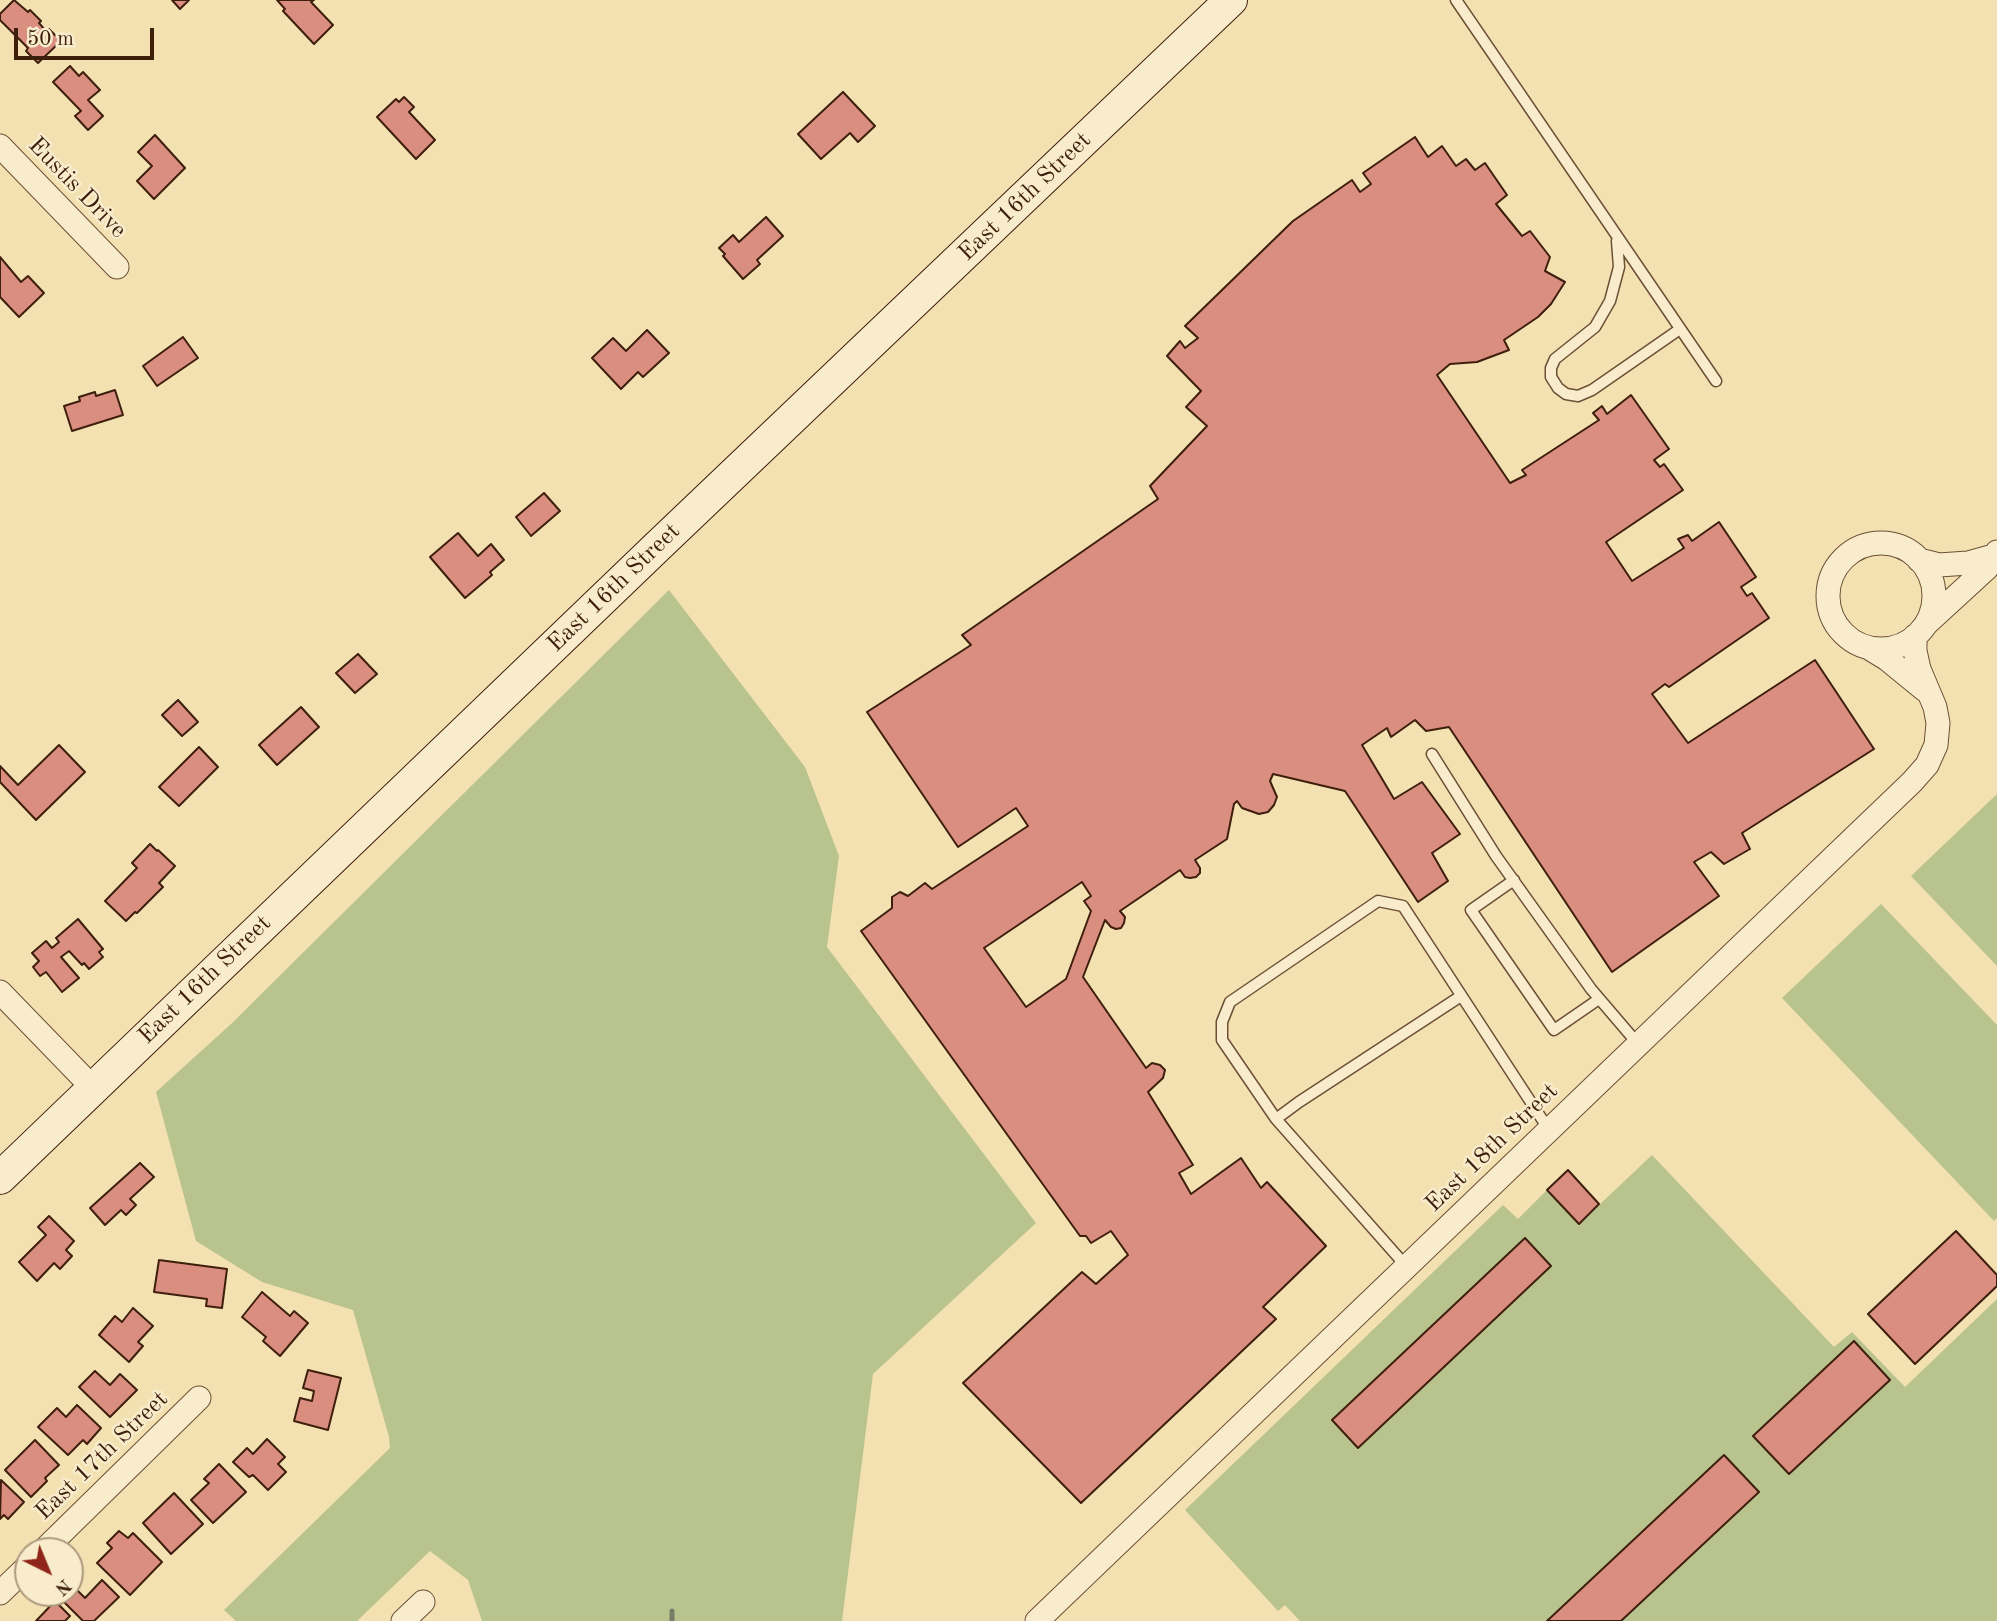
<!DOCTYPE html>
<html>
<head>
<meta charset="utf-8">
<style>
	body { margin:0 }
	#map { position:relative; width:1997px; height:1621px; overflow:hidden; background:#f4e1b1; font-family:"Old Standard TT",serif }
	canvas { display:block }
	.north { position:absolute; left:14px; top:1537px; width:70px; height:70px; box-sizing:border-box; background:#f8eccc; border:2px solid #ae9a7f; border-radius:50%; rotate:137deg; font-size:19px; font-weight:700; line-height:28px; text-align:center; color:#3e1e0c }
	.north::after { content:''; display:block; margin:auto; width:24px; height:32px; background:#8f2418; clip-path:polygon(50% 0,100% 100%,50% 72%,0 100%) }
	.scale { position:absolute; left:14px; top:28px; width:140px; height:32px; box-sizing:border-box; border:4px solid #3e1e0c; border-top:0; padding-left:9px; font-size:21px; line-height:24px; white-space:nowrap; color:#3e1e0c; -webkit-text-stroke:5px #f8eccc; paint-order:stroke }
</style>
</head>
<body>
<div id="map">
<canvas width="1997" height="1621"></canvas>
<div class="north">N</div>
<div class="scale">50 m</div>
</div>
<script>
const context = document.querySelector('canvas').getContext('2d');
context.lineJoin = 'round';
function fill(path, color) { context.fillStyle = color; context.fill(path, 'evenodd'); }
const shape = rows => new Path2D(rows.map(r => 'M' + r).join(''));
function trace(path, color, width, dash) { context.strokeStyle = color; context.lineWidth = width; context.lineCap = dash ? 'butt' : 'round'; context.setLineDash(dash || []); context.stroke(path); }
function drawText(font, color, halo, rows, align = 'center') {
  context.font = font + ' "Old Standard TT",serif'; context.lineWidth = 5; context.setLineDash([]); context.textBaseline = 'middle'; context.strokeStyle = halo; context.fillStyle = color; for (const [text, x, y, turn = 0] of rows) {
    context.save(); context.translate(x, y); context.rotate((+turn || 0) * Math.PI / 180); context.textAlign = isNaN(turn) ? turn : align; if (halo) context.strokeText(text, 0, 0); context.fillText(text, 0, 0); context.restore();
  }
}
fill(shape([
	[669,590,805,767,839,856,827,947,1036,1223,873,1374,842,1621,482,1621,468,1580,430,1551,357,1621,236,1621,224,1610,390,1448,389,1437,353,1310,262,1282,196,1241,156,1092,231,1024],
	[1997,794,1997,966,1911,876],
	[1881,904,1997,1025,1997,1218,1994,1221,1782,998],
	[1652,1155,1834,1347,1852,1332,1905,1387,1997,1299,1997,1621,1300,1621,1285,1605,1278,1611,1185,1510,1503,1205,1518,1219,1547,1190,1579,1224]
]), '#b8c38e');
trace(shape([
	[672,1621,672,1611]
]), '#767e69', 5);
const building = shape([
	[14,0,28,12,30,10,41,21,39,23,46,31,49,29,61,41,38,63,26,51,28,48,0,20,0,14,14,0],
	[172,0,189,0,180,9,172,0],
	[277,0,314,0,311,2,333,25,314,44,283,11,285,9,277,0],
	[70,66,79,76,83,72,100,90,88,100,103,116,88,130,75,116,81,111,53,82,70,66],
	[843,92,875,126,858,142,850,133,821,159,798,134,843,92],
	[404,97,414,107,409,112,435,140,416,159,377,117,396,99,399,102,404,97],
	[155,135,185,168,154,199,137,181,152,166,138,152,155,135],
	[1415,137,1428,157,1442,146,1456,166,1466,159,1475,170,1485,163,1507,195,1496,204,1522,236,1530,231,1550,257,1545,271,1565,282,1551,304,1538,317,1504,340,1509,350,1477,362,1450,364,1437,375,1510,483,1526,475,1522,470,1599,420,1593,413,1602,406,1607,414,1631,395,1669,449,1654,460,1660,467,1664,464,1683,490,1606,542,1632,581,1684,548,1678,539,1688,535,1692,541,1719,522,1756,577,1741,587,1747,596,1752,593,1769,618,1669,687,1665,684,1652,694,1688,743,1815,660,1874,749,1742,833,1750,849,1724,864,1711,852,1694,862,1719,896,1612,972,1449,727,1426,731,1415,720,1391,737,1387,728,1362,745,1394,799,1422,782,1460,834,1432,853,1448,881,1418,902,1345,791,1273,774,1270,781,1277,797,1274,805,1268,812,1259,814,1242,808,1237,801,1234,804,1227,839,1195,860,1200,868,1200,873,1196,877,1190,878,1185,877,1180,870,1120,911,1125,917,1124,923,1121,928,1116,929,1111,927,1105,920,1083,977,1146,1068,1152,1063,1160,1065,1165,1070,1163,1078,1148,1092,1193,1165,1179,1173,1191,1194,1241,1158,1261,1188,1267,1182,1326,1246,1263,1307,1276,1319,1081,1503,963,1383,1082,1272,1096,1284,1128,1255,1111,1231,1091,1243,1086,1236,1080,1236,861,931,892,908,892,897,900,892,908,896,925,883,932,889,1028,826,1016,808,958,847,867,712,971,645,962,635,1158,499,1150,486,1207,426,1186,407,1201,391,1167,356,1180,341,1185,348,1198,338,1185,326,1293,221,1352,180,1360,192,1371,184,1363,173,1415,137],
	[1082,882,1091,896,1084,901,1091,911,1066,979,1026,1007,984,948,1082,882],
	[766,217,783,236,757,260,760,264,743,279,723,256,725,254,719,248,733,235,739,242,766,217],
	[0,257,21,282,28,276,44,293,19,317,0,297,0,257],
	[647,330,669,353,643,377,638,372,621,389,592,358,613,338,626,351,647,330],
	[183,337,198,358,157,386,143,366,183,337],
	[115,390,123,415,72,431,64,406,80,401,79,397,95,392,96,396,115,390],
	[544,493,560,511,531,536,516,517,544,493],
	[458,533,478,556,491,544,504,560,490,572,492,575,465,598,430,557,458,533],
	[358,654,377,674,355,693,336,673,358,654],
	[178,700,198,722,182,736,162,715,178,700],
	[301,707,319,727,277,765,259,745,301,707],
	[59,745,85,772,36,820,0,782,0,766,18,785,59,745],
	[199,747,218,767,179,806,159,787,199,747],
	[150,844,157,851,158,850,175,866,159,883,163,887,137,913,135,912,126,921,105,901,137,868,132,863,150,844],
	[78,919,103,949,99,952,103,957,89,969,84,963,82,965,69,951,61,957,79,978,62,992,46,972,40,976,33,967,39,961,32,953,46,941,52,948,59,942,56,938,78,919],
	[140,1163,154,1177,130,1199,136,1205,126,1215,121,1210,105,1225,90,1208,140,1163],
	[1568,1170,1599,1204,1579,1224,1547,1190,1568,1170],
	[49,1216,74,1241,66,1250,72,1256,60,1269,54,1263,37,1281,19,1262,46,1235,38,1227,49,1216],
	[1956,1231,1997,1275,1997,1286,1915,1364,1868,1314,1956,1231],
	[1525,1238,1551,1266,1358,1448,1332,1420,1525,1238],
	[159,1260,227,1269,222,1308,206,1306,207,1299,154,1292,159,1260],
	[262,1292,290,1316,294,1311,308,1323,280,1356,263,1341,266,1337,242,1317,262,1292],
	[133,1308,153,1326,138,1342,143,1346,129,1362,99,1335,115,1316,122,1322,133,1308],
	[1854,1341,1890,1380,1789,1474,1753,1436,1854,1341],
	[308,1370,341,1378,328,1430,294,1421,300,1398,312,1401,314,1391,303,1388,308,1370],
	[95,1371,110,1385,120,1374,137,1390,110,1417,79,1387,95,1371],
	[77,1405,101,1428,87,1444,83,1440,68,1455,38,1427,57,1408,66,1417,77,1405],
	[267,1439,285,1457,278,1464,286,1472,268,1490,253,1475,249,1477,233,1462,247,1448,253,1454,267,1439],
	[35,1440,59,1465,45,1478,47,1481,31,1497,5,1470,35,1440],
	[1724,1455,1759,1492,1621,1621,1547,1621,1724,1455],
	[219,1464,246,1492,213,1523,191,1500,209,1483,204,1479,219,1464],
	[1,1480,24,1502,8,1519,4,1515,0,1519,1,1480],
	[174,1493,203,1524,171,1554,143,1523,174,1493],
	[119,1531,128,1538,133,1533,162,1562,130,1595,97,1563,112,1548,107,1543,119,1531],
	[102,1580,119,1597,94,1621,83,1621,62,1600,74,1587,85,1598,102,1580],
	[55,1601,70,1616,65,1621,36,1621,55,1601]
]);
fill(building, '#da8e80');
trace(building, '#3e1e0c', 2);
const lane = shape([
	[1456,0,1716,381],
	[1617,241,1619,267,1610,301,1595,327,1555,359,1551,368,1551,377,1558,388,1566,394,1578,396,1592,390,1680,329],
	[1432,754,1496,856,1591,989,1638,1044],
	[1514,880,1471,910,1554,1030,1599,999],
	[1276,1119,1299,1102,1461,996],
	[1406,1266,1276,1119,1222,1040,1222,1022,1230,1002,1378,901,1403,906,1549,1130]
]);
const street = shape([
	[0,146,117,267],
	'1828 596a53 53 0 1 1 106 0a53 53 0 1 1-106 0Z',
	[1919,560,1939,565,1968,563,1993,556],
	[1926,624,1987,568,1997,552],
	[1869,648,1887,659,1925,690],
	[0,992,93,1088],
	[43,1551,199,1398],
	[0,1593,28,1566],
	[403,1621,423,1602],
	[1037,1621,1912,782,1927,765,1936,745,1938,723,1935,707,1919,669,1915,651,1915,636]
]);
const secondary = shape([
	[0,1178,659,545,1231,0]
]);
trace(lane, '#6c4f35', 13);
trace(street, '#6c4f35', 25);
trace(secondary, '#3e1e0c', 34);
trace(lane, '#f8eccc', 10);
trace(street, '#f8eccc', 23);
trace(secondary, '#f8eccc', 32);
drawText('24px', '#3e1e0c', '#f8eccc', [
	["Eustis Drive",77,188,46],
	["East 16th Street",1025,197,-44],
	["East 16th Street",614,588,-44],
	["East 16th Street",205,980,-44],
	["East 18th Street",1492,1148,-44],
	["East 17th Street",102,1456,-44]
]);
</script>
</body>
</html>
